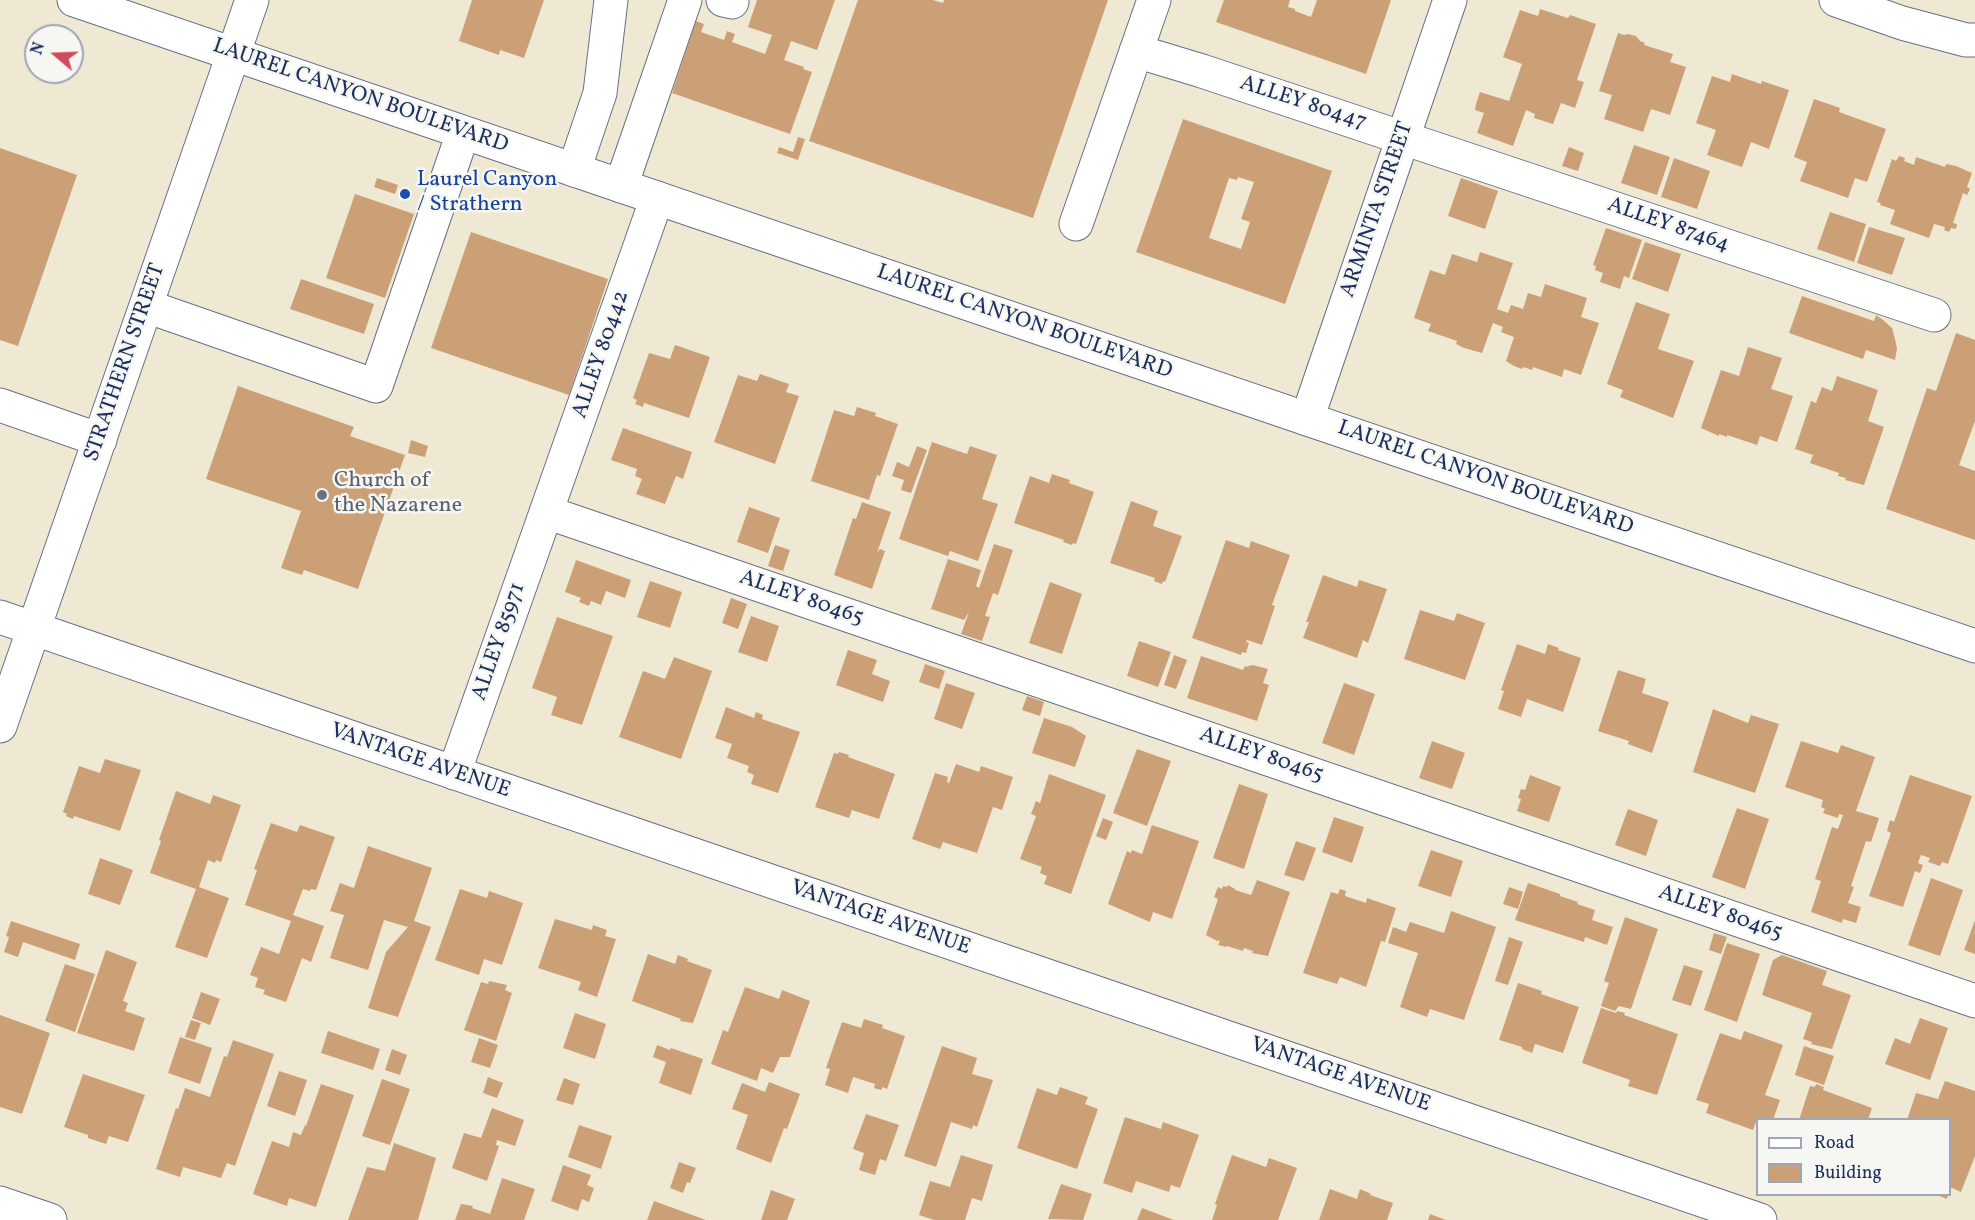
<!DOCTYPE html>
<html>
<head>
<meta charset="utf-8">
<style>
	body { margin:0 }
	#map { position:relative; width:1975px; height:1220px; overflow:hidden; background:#efe9d4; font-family:Vollkorn,serif }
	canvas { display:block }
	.legend { position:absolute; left:1756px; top:1118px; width:195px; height:78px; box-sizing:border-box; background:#f6f6f2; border:2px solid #9ea6b7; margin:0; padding:8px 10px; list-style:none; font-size:18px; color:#1b2f5e }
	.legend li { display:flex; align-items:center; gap:12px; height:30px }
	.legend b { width:30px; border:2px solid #9ea6b7 }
	.north { position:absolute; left:24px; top:24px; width:60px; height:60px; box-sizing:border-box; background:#f6f6f2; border:2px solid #9ea6b7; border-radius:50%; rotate:289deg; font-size:16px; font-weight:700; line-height:24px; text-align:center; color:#1b2f5e }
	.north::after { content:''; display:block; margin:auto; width:21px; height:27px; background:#d1495b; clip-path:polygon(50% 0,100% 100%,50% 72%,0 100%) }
</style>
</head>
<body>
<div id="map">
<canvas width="1975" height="1220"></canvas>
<ul class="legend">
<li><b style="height:8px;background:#fff"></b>Road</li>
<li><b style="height:16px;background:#cba077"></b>Building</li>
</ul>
<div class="north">N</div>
</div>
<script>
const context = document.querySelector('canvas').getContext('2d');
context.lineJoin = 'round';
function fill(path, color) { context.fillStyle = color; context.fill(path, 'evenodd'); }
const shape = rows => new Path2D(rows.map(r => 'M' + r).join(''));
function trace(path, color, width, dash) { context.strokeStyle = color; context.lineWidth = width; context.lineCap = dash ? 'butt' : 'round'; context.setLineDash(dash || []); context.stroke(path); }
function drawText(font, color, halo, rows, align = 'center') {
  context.font = font + ' Vollkorn,serif'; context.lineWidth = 5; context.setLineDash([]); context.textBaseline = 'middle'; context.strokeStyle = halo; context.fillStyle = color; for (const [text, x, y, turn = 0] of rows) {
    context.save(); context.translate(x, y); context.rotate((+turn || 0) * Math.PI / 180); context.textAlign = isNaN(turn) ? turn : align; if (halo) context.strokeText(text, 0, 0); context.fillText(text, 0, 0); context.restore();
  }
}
fill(shape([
	[472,0,544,0,524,58,500,50,499,55,459,41],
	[757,0,835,0,817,50,791,41,784,60,804,67,803,69,812,72,790,134,672,93,696,21,704,24,701,32,724,40,727,31,735,34,732,42,765,54,772,35,748,27],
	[858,0,933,0,943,3,944,0,1108,0,1033,218,809,141],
	[1224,0,1290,0,1288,7,1295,9,1295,11,1311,17,1317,0,1391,0,1366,74,1216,22],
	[1540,9,1568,18,1570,15,1596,24,1577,80,1584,82,1575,108,1561,103,1553,124,1534,118,1535,114,1526,110,1513,146,1477,133,1484,113,1475,110,1476,104,1480,92,1509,101,1522,64,1503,57,1520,10,1538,16],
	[1618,33,1624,35,1628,34,1636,36,1640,41,1645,43,1644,45,1673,54,1670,62,1686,67,1670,115,1651,109,1643,132,1604,119,1612,95,1599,91],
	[1732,74,1761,84,1762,81,1789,90,1769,149,1751,142,1742,167,1707,155,1716,130,1696,123,1712,76,1730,82],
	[1814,99,1840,108,1839,112,1886,129,1867,182,1855,178,1848,198,1800,181,1807,162,1794,157],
	[1183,119,1332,171,1285,304,1136,252],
	[1238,177,1254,182,1241,219,1250,222,1241,249,1209,238,1229,178,1237,180],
	[798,137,805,139,798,160,777,153,779,147,793,152],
	[1634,145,1670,157,1657,195,1621,183],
	[1569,147,1584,153,1578,171,1562,166],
	[0,148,77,175,18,346,0,340],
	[1899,156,1905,158,1904,161,1914,165,1916,157,1945,167,1946,164,1956,166,1972,173,1967,187,1970,189,1967,195,1963,193,1953,223,1957,224,1956,229,1951,228,1949,232,1944,230,1945,227,1934,224,1929,238,1890,224,1895,210,1880,205,1881,203,1877,202,1892,159,1896,161],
	[1674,158,1710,171,1697,209,1661,197],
	[377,178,398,185,395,194,374,187],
	[1461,178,1498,191,1485,229,1448,216],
	[355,194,414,214,385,298,326,278],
	[1830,212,1866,224,1854,262,1817,249],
	[1869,227,1905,238,1892,275,1857,263],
	[1606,228,1642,240,1629,278,1624,276,1620,289,1600,282,1603,273,1595,270,1596,266,1593,265],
	[471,232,608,279,569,395,431,348],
	[1645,242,1681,254,1668,292,1632,279],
	[1480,252,1513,263,1497,309,1508,313,1511,305,1523,309,1528,293,1541,297,1545,284,1587,298,1581,317,1599,323,1581,375,1564,369,1562,377,1533,367,1532,370,1524,367,1522,369,1514,366,1506,361,1514,337,1501,332,1503,327,1493,323,1482,353,1464,348,1456,344,1457,341,1428,331,1431,324,1414,318,1430,270,1445,275,1452,254,1477,262],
	[301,279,374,304,364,334,290,309],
	[1802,296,1874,321,1876,315,1883,320,1892,328,1895,339,1897,349,1895,360,1866,350,1863,359,1789,333],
	[1636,302,1670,314,1658,349,1694,361,1673,418,1620,397,1623,390,1607,384],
	[1956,333,1975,340,1975,421,1959,465,1975,471,1975,540,1886,509,1927,388,1936,391],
	[675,345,710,357,689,418,644,403,643,407,635,404,637,400,633,398,649,353,670,359],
	[1748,347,1782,358,1771,389,1793,396,1777,442,1760,436,1757,445,1727,435,1727,437,1719,434,1719,436,1701,428,1721,370,1739,376],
	[760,374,789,384,786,392,799,396,775,464,714,442,738,375,757,381],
	[1837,376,1878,390,1868,421,1884,427,1864,485,1845,480,1846,478,1838,476,1839,473,1810,463,1813,455,1795,449,1811,401,1816,403,1822,387,1832,391],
	[238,386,354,427,350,436,405,455,358,589,304,570,302,575,281,568,301,511,206,479],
	[857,407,876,413,875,416,898,424,880,476,877,475,869,500,811,481,834,410,854,416],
	[623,428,692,452,683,479,676,476,665,504,636,494,642,479,635,476,637,469,611,460],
	[411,440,428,446,425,457,408,453],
	[932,442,967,454,970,446,997,455,982,499,998,504,978,561,950,551,948,556,899,539],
	[917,446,927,450,911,493,901,490,904,480,892,476,897,462,909,467],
	[1052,474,1070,480,1069,483,1094,492,1076,544,1073,543,1072,545,1063,542,1064,540,1014,523,1030,476,1049,483],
	[1131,501,1158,511,1153,526,1182,536,1165,582,1163,581,1162,584,1154,581,1155,578,1110,563],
	[862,502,891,512,877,553,880,549,885,551,872,589,834,575,853,518,856,519],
	[749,507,780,518,768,553,737,542],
	[1226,540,1249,548,1251,541,1290,555,1272,605,1275,606,1262,645,1247,640,1246,642,1249,643,1246,653,1242,652,1241,655,1192,638],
	[994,544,1013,550,998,595,993,593,985,616,990,617,982,641,961,634,969,612,964,620,931,609,948,559,981,570,976,586,979,588],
	[775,545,790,550,783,571,768,566],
	[576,560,631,580,625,598,606,591,601,605,591,601,589,606,579,602,581,598,565,592],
	[1323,575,1357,587,1359,580,1387,589,1368,643,1363,640,1357,658,1303,638,1309,622,1306,622],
	[650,581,682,592,670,628,637,617],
	[1050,582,1082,594,1062,654,1029,643],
	[731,598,747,604,738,629,722,623],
	[1420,610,1454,621,1457,613,1485,623,1465,680,1404,659],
	[751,616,779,626,767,662,738,652],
	[557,617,613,636,582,725,551,715,557,697,532,688],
	[1139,641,1171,652,1158,687,1127,676],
	[1517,644,1545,654,1548,644,1559,648,1558,650,1581,658,1563,712,1527,699,1521,717,1498,709,1504,691,1501,690],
	[848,650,877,660,872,674,890,681,883,702,836,685],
	[1174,655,1187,660,1176,689,1164,685],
	[1201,656,1243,670,1244,667,1253,665,1268,669,1263,683,1269,685,1257,721,1187,698],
	[674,657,712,671,681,759,619,737,643,671,665,679],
	[925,664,945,671,939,689,919,682],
	[1618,670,1646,679,1642,693,1669,702,1652,753,1628,744,1629,741,1598,731],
	[946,683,975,693,962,729,934,719],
	[1344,683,1375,694,1354,755,1322,743],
	[1027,696,1044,702,1040,716,1022,710],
	[726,707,754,718,756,712,763,715,762,719,800,732,778,793,751,784,754,775,747,772,749,766,727,758,732,744,715,738],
	[1713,709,1748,723,1751,715,1779,724,1755,793,1693,772],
	[1044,718,1072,727,1086,736,1075,767,1032,753],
	[1432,741,1465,753,1452,789,1419,778],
	[1801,741,1838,753,1841,745,1875,757,1856,811,1879,818,1871,842,1866,841,1851,886,1854,887,1848,903,1861,907,1856,923,1843,919,1842,923,1811,912,1821,881,1815,879,1832,827,1838,829,1843,815,1839,814,1838,818,1823,813,1825,809,1821,807,1823,800,1785,787],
	[1137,749,1171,761,1147,826,1113,813],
	[839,752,849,755,848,757,895,774,879,819,852,810,849,818,815,807,834,753,838,754],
	[105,759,141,770,120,831,74,816,73,819,66,816,67,814,63,812,79,766,100,773],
	[956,764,979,772,981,766,1013,777,1002,810,993,807,977,853,943,842,940,849,912,839,935,773,948,777,947,782,949,783],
	[1049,774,1106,795,1071,894,1044,884,1047,876,1040,873,1042,867,1020,859,1036,816,1031,814,1036,801,1040,803],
	[1530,775,1561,787,1549,822,1517,811,1521,799,1518,798,1521,789,1525,790],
	[1910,775,1972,796,1948,864,1942,862,1940,866,1928,862,1930,858,1921,855,1918,863,1923,865,1920,873,1915,871,1903,907,1869,896,1891,833,1887,831,1890,820,1894,822],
	[1239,784,1268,794,1244,869,1213,858],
	[176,791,210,804,213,795,241,805,221,862,216,860,215,863,208,860,199,887,229,898,207,958,175,947,196,889,150,873,161,841,159,840],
	[1737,808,1769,819,1745,889,1712,877],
	[1628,809,1658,820,1646,856,1615,845],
	[1334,817,1364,827,1352,863,1322,852],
	[1103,818,1113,822,1106,840,1096,836],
	[271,823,297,832,300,825,335,837,316,890,311,889,310,891,303,889,293,915,324,926,311,962,302,958,286,1002,263,994,265,990,255,987,258,978,250,975,261,947,279,954,291,921,245,905,257,870,254,869],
	[1152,825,1199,841,1172,919,1153,912,1150,922,1108,904,1127,851,1131,853,1132,850,1142,854],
	[1296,841,1316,848,1304,881,1284,875],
	[368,846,432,868,414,921,431,927,398,1017,368,1008,386,952,408,927,384,920,368,970,330,958,344,915,330,911,340,883,354,888],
	[1431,850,1463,861,1451,897,1418,886],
	[100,858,133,870,120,905,88,894],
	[1931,878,1963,890,1940,956,1908,945],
	[1257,880,1290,892,1268,956,1252,953,1253,951,1244,948,1243,951,1227,946,1226,947,1218,945,1220,940,1217,941,1206,935,1218,899,1214,897,1218,887,1222,889,1223,886,1227,887,1228,885,1235,889,1235,890,1251,895],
	[1528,883,1560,894,1560,896,1578,902,1577,904,1595,910,1592,920,1613,927,1607,945,1585,937,1584,942,1515,920],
	[1509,887,1523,892,1518,909,1503,904],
	[460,889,487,898,489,891,523,903,502,965,484,959,479,975,435,960],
	[1340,889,1346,891,1345,896,1366,903,1367,898,1396,908,1385,942,1381,941,1366,987,1340,977,1337,984,1303,973,1331,892,1338,894],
	[1451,911,1496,927,1464,1020,1430,1009,1427,1017,1400,1007,1418,953,1388,943,1393,927,1406,932,1410,922,1444,933],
	[1625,917,1658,929,1631,1009,1619,1006,1615,1011,1601,1006,1609,983,1604,981],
	[555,919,592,930,593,925,607,930,605,936,616,939,597,997,578,990,581,982,538,968],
	[1975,920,1975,954,1964,950],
	[11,921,80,944,75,960,23,942,18,957,4,952,9,937,6,936],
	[1714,933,1727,937,1721,954,1709,950],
	[1509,937,1523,942,1508,985,1495,981],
	[1727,943,1760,954,1737,1022,1704,1010],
	[106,950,137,962,123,1001,128,1003,125,1011,145,1018,134,1051,77,1033],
	[648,954,675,964,678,955,688,959,687,961,712,970,693,1023,680,1021,681,1019,632,1001],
	[1782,955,1827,971,1822,985,1851,995,1832,1049,1811,1044,1812,1042,1803,1039,1812,1013,1762,995,1773,960],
	[65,964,95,974,75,1032,45,1021],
	[1684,965,1703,971,1691,1006,1672,1000],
	[489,981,507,985,505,990,512,993,496,1041,464,1030,481,982,488,984],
	[1518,983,1542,991,1541,994,1579,1007,1563,1053,1535,1044,1532,1053,1522,1049,1522,1047,1499,1040],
	[745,987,779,999,782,990,810,1001,790,1057,780,1057,773,1073,761,1068,757,1081,711,1064,723,1030,728,1032],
	[201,992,220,999,210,1025,192,1018],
	[1601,1008,1616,1013,1617,1011,1625,1013,1624,1015,1678,1034,1657,1095,1628,1086,1630,1080,1582,1063],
	[575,1013,606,1024,595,1059,563,1048],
	[0,1015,50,1033,22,1114,0,1107],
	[1920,1018,1948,1028,1930,1080,1885,1064,1895,1038,1910,1044],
	[864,1019,883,1025,882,1028,905,1036,887,1089,883,1087,881,1090,874,1088,875,1084,853,1077,848,1093,825,1085,830,1069,826,1068,842,1022,861,1028],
	[191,1020,201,1023,195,1040,185,1037],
	[328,1031,380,1049,373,1070,321,1053],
	[1744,1031,1783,1045,1765,1095,1780,1100,1773,1120,1757,1119,1753,1130,1706,1113,1709,1104,1696,1100,1720,1033,1741,1040],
	[180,1037,212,1048,200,1084,168,1073],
	[479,1038,498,1045,490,1068,471,1062],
	[233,1040,274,1054,235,1166,227,1163,221,1178,183,1167,180,1177,156,1169,176,1108,178,1109,185,1088,210,1097,224,1056,227,1057],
	[657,1045,670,1050,671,1048,703,1059,691,1095,659,1083,666,1062,653,1057],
	[942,1046,977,1058,972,1074,993,1080,977,1127,973,1125,972,1129,951,1122,936,1167,904,1156],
	[1804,1046,1834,1056,1824,1085,1795,1075],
	[392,1049,407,1055,400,1075,385,1070],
	[279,1071,307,1080,295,1116,267,1106],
	[83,1074,145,1095,128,1142,109,1136,106,1144,88,1138,88,1135,64,1127],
	[488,1077,503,1083,497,1098,483,1093],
	[564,1078,580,1084,573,1105,556,1100],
	[382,1079,410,1089,390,1145,362,1136],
	[1945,1081,1975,1091,1975,1156,1961,1192,1950,1187,1950,1120,1907,1120,1916,1093,1938,1099],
	[769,1082,800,1094,787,1129,784,1128,771,1163,736,1149,748,1115,732,1109,742,1083,765,1092],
	[321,1084,354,1095,316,1207,289,1198,287,1206,253,1194,272,1141,289,1147,293,1132,301,1135,305,1125,306,1126],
	[1816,1084,1824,1087,1823,1090,1872,1108,1868,1120,1799,1120,1810,1086,1815,1087],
	[1060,1087,1088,1097,1085,1104,1098,1109,1077,1169,1017,1148,1037,1088,1057,1095],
	[492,1108,524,1120,515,1146,497,1140,496,1145,499,1146,487,1181,452,1168,464,1133,481,1138],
	[866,1114,899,1125,886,1161,880,1159,875,1175,859,1170,864,1153,853,1149],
	[1125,1117,1161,1129,1163,1122,1199,1135,1180,1188,1171,1185,1169,1192,1136,1181,1132,1193,1103,1183],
	[579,1125,612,1136,601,1169,568,1157],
	[394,1143,436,1158,418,1220,348,1220,367,1167,385,1171],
	[961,1155,993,1165,982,1201,972,1198,965,1220,934,1220,919,1215,930,1181,950,1187],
	[1232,1155,1266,1167,1269,1158,1297,1168,1278,1220,1212,1220,1217,1205,1215,1204],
	[679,1162,696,1168,690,1183,687,1182,683,1193,670,1188],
	[563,1165,591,1175,587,1185,594,1188,589,1202,582,1199,578,1211,551,1201],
	[502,1178,535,1189,524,1220,455,1220,461,1204,473,1206,472,1208,490,1214],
	[1061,1184,1092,1194,1083,1220,1048,1219],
	[1330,1189,1357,1199,1360,1189,1371,1194,1370,1195,1393,1203,1387,1220,1319,1220],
	[771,1190,795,1199,787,1220,761,1220],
	[1934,1194,1948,1194,1947,1199],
	[654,1201,706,1220,647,1220],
	[1142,1208,1174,1220,1137,1220],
	[1430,1214,1446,1220,1428,1220]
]), '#cba077');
const minor = shape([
	[723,0,732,2,732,0],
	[1836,0,1902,23,1966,40,1975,40],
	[1136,51,1202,71,1934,315],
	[574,170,600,93,611,0],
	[621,186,685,0],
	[1076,224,1154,0],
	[146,306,376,386,463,133],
	[0,405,100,440],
	[1307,419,1450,0],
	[546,512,1975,1001],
	[0,617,1760,1220],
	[0,726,233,55],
	[454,773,657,198],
	[0,1203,50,1220]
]);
const major = shape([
	[74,0,1975,646],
	[233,55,252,0]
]);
trace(minor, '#657087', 35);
trace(major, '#657087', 35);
trace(minor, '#fff', 33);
trace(major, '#fff', 33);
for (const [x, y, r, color] of [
	[405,194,6,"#1a4fb4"],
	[322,495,6,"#6b7280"]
]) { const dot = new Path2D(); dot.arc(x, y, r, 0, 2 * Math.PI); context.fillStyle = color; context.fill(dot); trace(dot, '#f6f6f2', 2); }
drawText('22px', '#1b2f5e', '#f6f6f2', [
	["LAUREL CANYON BOULEVARD",360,97,19],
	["ALLEY 80447",1303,104,18],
	["ARMINTA STREET",1378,210,-71],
	["ALLEY 87464",1668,226,19],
	["LAUREL CANYON BOULEVARD",1024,323,19],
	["ALLEY 80442",602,355,-71],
	["STRATHERN STREET",126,363,-71],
	["LAUREL CANYON BOULEVARD",1485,479,19],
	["ALLEY 80465",801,599,19],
	["ALLEY 85971",500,642,-71],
	["ALLEY 80465",1261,756,19],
	["VANTAGE AVENUE",420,762,19],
	["ALLEY 80465",1720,914,19],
	["VANTAGE AVENUE",880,919,19],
	["VANTAGE AVENUE",1340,1076,19]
]);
drawText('22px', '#164399', '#f6f6f2', [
	["Laurel Canyon",417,181],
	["/ Strathern",417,206]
], 'left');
drawText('22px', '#5b616d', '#f6f6f2', [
	["Church of",334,482],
	["the Nazarene",334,507]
], 'left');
</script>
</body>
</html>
